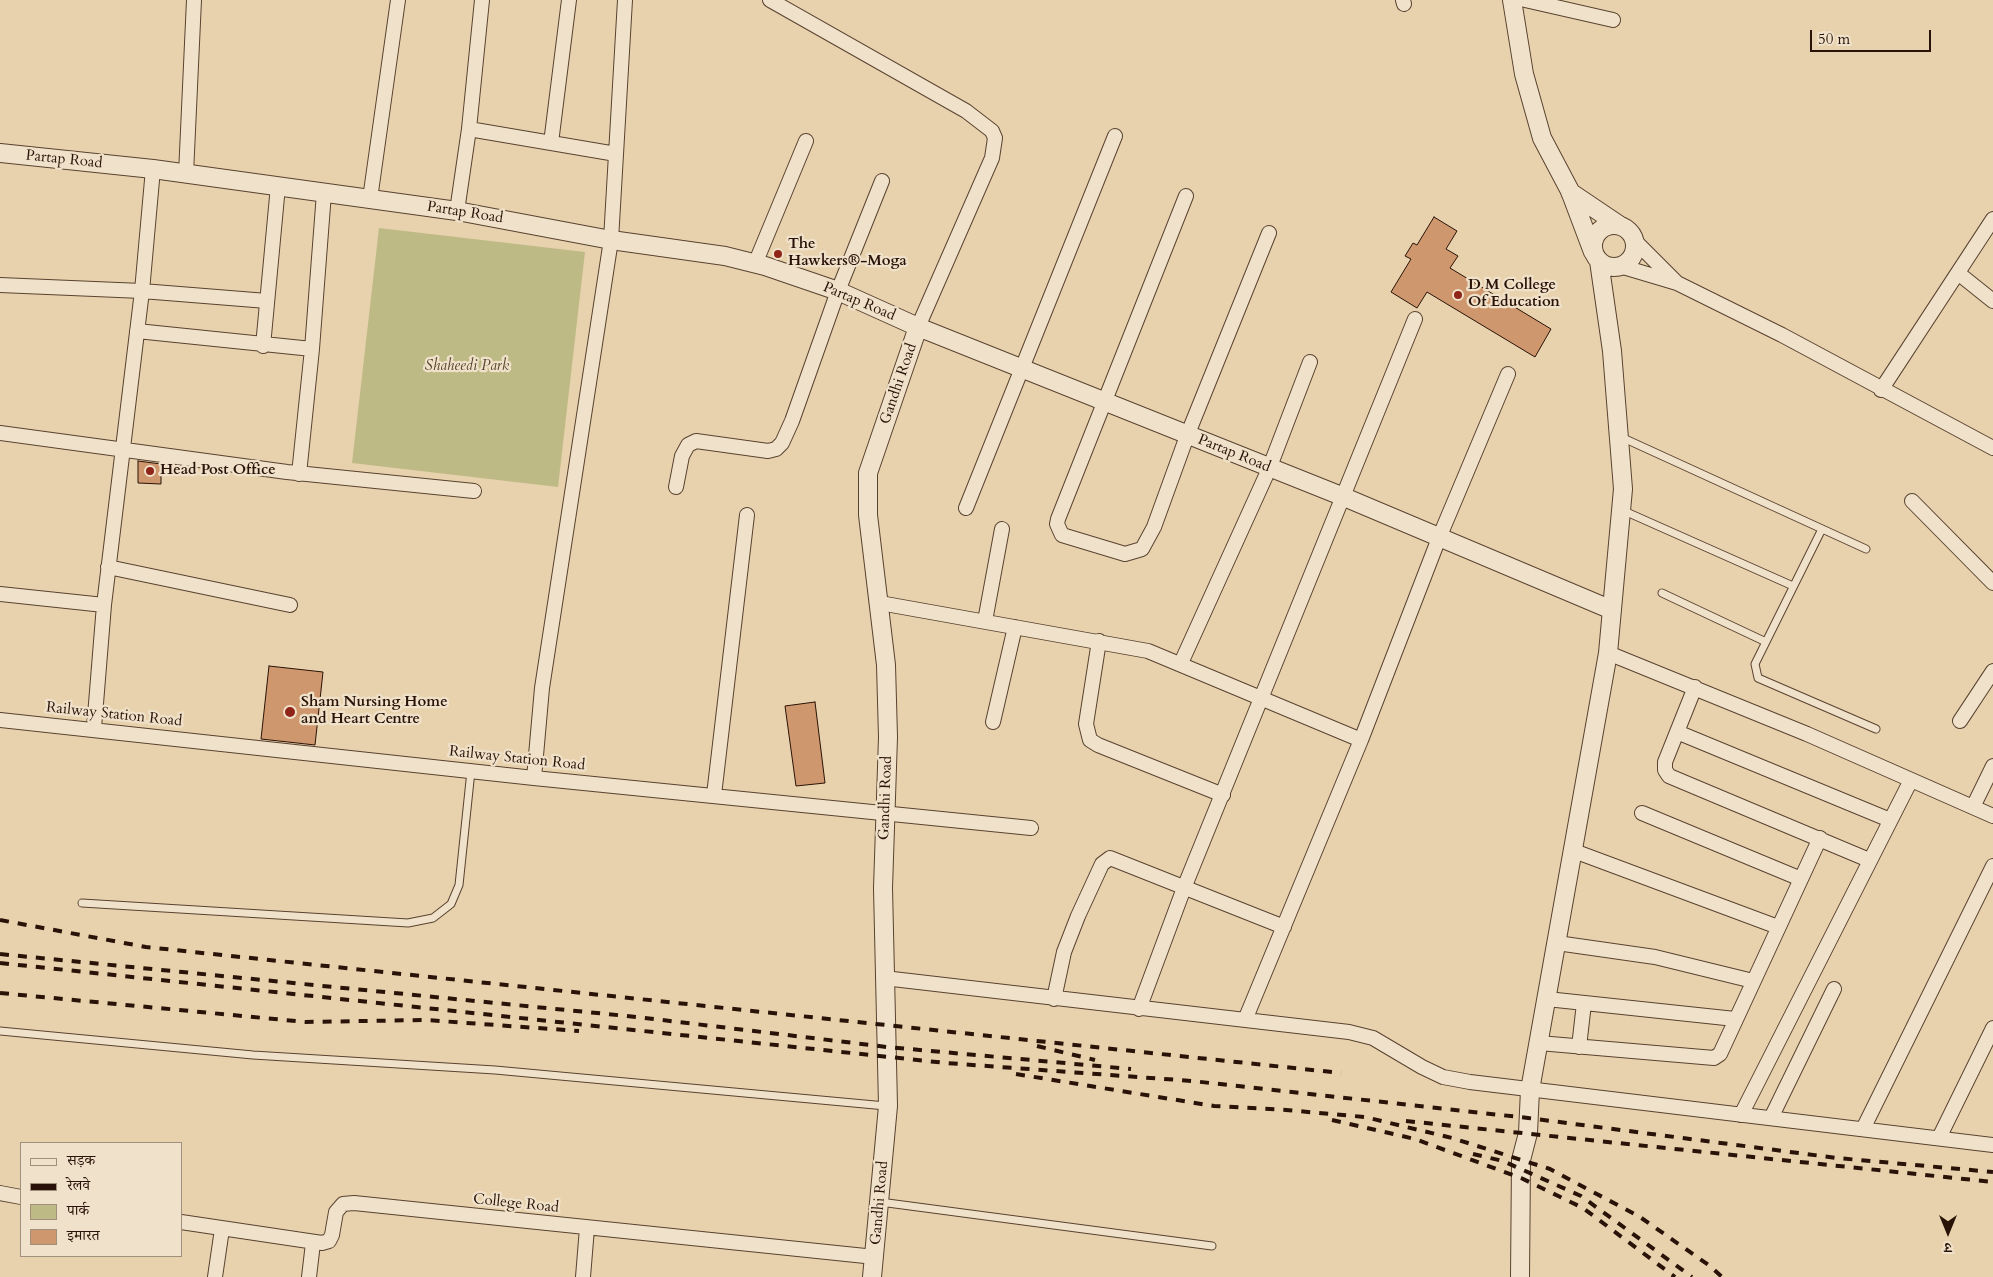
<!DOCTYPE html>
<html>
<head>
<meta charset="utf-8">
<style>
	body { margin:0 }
	#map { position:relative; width:1993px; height:1277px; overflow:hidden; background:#e8d2ad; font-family:Cardo,"Noto Serif Devanagari",serif }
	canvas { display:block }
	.legend { position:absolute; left:20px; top:1142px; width:162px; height:115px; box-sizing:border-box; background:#f0e2ca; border:1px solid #a08f7c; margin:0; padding:6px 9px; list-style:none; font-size:15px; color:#291207 }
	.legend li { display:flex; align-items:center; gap:10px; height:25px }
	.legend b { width:25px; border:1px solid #a08f7c }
	.north { position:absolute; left:1923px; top:1207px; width:50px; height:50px; -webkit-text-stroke:4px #f0e2ca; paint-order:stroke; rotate:180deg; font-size:14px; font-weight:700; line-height:20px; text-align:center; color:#291207 }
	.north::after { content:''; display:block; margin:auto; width:18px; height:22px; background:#291207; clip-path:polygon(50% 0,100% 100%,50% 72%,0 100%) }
	.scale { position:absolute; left:1810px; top:30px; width:121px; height:22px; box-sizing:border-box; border:2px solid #291207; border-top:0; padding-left:6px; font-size:15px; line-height:18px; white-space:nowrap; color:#291207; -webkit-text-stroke:4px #f0e2ca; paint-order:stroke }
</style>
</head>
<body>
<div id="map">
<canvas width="1993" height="1277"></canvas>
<ul class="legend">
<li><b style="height:6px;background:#f0e2ca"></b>सड़क</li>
<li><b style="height:6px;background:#291207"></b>रेलवे</li>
<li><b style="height:14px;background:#beba85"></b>पार्क</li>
<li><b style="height:14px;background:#ce976d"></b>इमारत</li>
</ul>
<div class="north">उ</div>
<div class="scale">50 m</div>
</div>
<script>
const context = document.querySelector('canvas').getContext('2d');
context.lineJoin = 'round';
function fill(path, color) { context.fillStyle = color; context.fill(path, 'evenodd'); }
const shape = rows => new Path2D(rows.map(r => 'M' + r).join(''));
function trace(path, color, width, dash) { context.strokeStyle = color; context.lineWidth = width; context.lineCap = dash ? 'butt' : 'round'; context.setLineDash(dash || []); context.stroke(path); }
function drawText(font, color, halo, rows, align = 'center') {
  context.font = font + ' Cardo,serif'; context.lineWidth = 4.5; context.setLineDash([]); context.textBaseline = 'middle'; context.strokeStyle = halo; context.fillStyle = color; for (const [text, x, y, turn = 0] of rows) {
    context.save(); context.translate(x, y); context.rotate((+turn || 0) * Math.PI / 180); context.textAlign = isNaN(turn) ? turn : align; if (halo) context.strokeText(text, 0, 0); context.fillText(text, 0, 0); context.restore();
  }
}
fill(shape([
	[379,228,585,252,558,487,352,463]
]), '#beba85');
const building = shape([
	[1434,217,1457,231,1446,249,1458,256,1450,268,1551,329,1535,357,1427,292,1417,308,1391,292,1411,259,1405,256,1413,243,1417,245,1434,217],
	[138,461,161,464,161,484,138,483,138,461],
	[269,666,323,672,315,745,261,739,269,666],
	[815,702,825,783,796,786,785,706,815,702]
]);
fill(building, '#ce976d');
trace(building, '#291207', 1);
const service = shape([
	[1621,437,1866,549],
	[1622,510,1793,586],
	[1822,529,1755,664,1758,678,1876,729],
	[1662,593,1766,642],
	[82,903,408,923,433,918,451,904,459,885,471,771],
	[0,1031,253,1055,495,1070,886,1106],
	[880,1202,1212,1246]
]);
const minor = shape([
	[770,0,966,111,992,131,995,138,992,158,918,327],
	[1403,0,1404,4],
	[1525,0,1613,20],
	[469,129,616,154],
	[551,143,569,0],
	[186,174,194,0],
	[1186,196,1058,519,1057,524,1062,535,1125,554,1142,549,1154,527,1187,436,1269,233],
	[370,199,398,0],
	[457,211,469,129,482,0],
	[1634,240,1676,282],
	[755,264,806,141],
	[1620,266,1677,283,1782,335,1993,448],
	[1958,273,1993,301],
	[0,285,142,291,267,301],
	[137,331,312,349],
	[263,346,278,186],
	[1881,390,1993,219],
	[0,433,287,472,474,491],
	[299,474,312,349,324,193],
	[676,487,682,456,688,445,696,441,768,451,776,449,782,443,792,421,838,291,882,181],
	[1912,501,1993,583],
	[966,508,1115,136],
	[108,567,290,605],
	[0,594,104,605],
	[880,603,1148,651,1361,740],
	[985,621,1002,529],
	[1099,641,1086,724,1090,740,1098,745,1223,795],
	[1608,653,1807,734,1993,816],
	[1181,663,1269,469,1310,362],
	[1695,687,1665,762,1665,770,1669,776,1869,860],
	[0,720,534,778,1031,828],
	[1960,721,1993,671],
	[993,722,1015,627],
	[94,728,104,605,142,291,153,169],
	[1677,732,1890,820],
	[534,778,542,688,611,240,625,0],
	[714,795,747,515],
	[1973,807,1993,766],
	[1642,813,1801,879],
	[1574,851,1778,927],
	[1557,943,1655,957,1753,981],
	[884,978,1349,1032,1373,1038,1422,1067,1443,1077,1470,1082,1993,1145],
	[1054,999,1064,952,1078,916,1102,864,1110,858,1284,927],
	[1547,999,1735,1019],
	[1139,1009,1184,888,1415,319],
	[1245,1020,1361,740,1439,538,1508,374],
	[1539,1043,1714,1058,1720,1054,1820,838],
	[1579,1047,1584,1003],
	[1741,1115,1911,780],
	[1771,1118,1834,989],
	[1863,1129,1993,866],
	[1939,1138,1993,1028],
	[0,1193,21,1197],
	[181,1222,322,1243,329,1241,332,1235,336,1212,343,1204,354,1203,875,1257],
	[215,1277,222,1229],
	[309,1277,313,1243],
	[583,1277,587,1228]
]);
const tertiary = shape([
	[1512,0,1524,74,1542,138,1570,191,1593,252],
	[0,153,153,169,457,211,611,240,725,256,765,266,838,291,918,327,1344,497,1612,610],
	[1570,192,1619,225],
	'1593 246a21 21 0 1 1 42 0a21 21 0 1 1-42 0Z',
	[872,1277,888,1106,883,888,888,737,886,665,868,515,868,473,918,327],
	[1520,1277,1521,1160,1528,1133,1530,1090,1608,653,1623,489,1612,351,1599,261]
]);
trace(service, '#594230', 9);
trace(minor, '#594230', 16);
trace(tertiary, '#594230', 20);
trace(service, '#f0e2ca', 7);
trace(minor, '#f0e2ca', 14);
trace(tertiary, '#f0e2ca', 18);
trace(shape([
	[0,920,146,947,1341,1073],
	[0,954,637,1017,887,1047,1131,1069],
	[0,963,946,1063,1192,1081,1528,1118,1837,1158,1993,1172],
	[0,993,306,1022,426,1020,579,1031],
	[1037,1046,1095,1060],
	[1016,1074,1214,1106,1286,1110,1365,1117,1452,1138,1550,1169,1640,1217,1710,1266,1722,1277],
	[1332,1120,1415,1139,1521,1178,1583,1208,1675,1277],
	[1406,1121,1993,1182],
	[1473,1154,1503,1161,1581,1196,1692,1277]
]), '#291207', 4, [9, 9]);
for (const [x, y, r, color] of [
	[778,254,5,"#8f2418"],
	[1458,295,5,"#8f2418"],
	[150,471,5,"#8f2418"],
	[290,712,6,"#8f2418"]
]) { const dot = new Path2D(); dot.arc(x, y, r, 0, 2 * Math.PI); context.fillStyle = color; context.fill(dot); trace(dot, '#f0e2ca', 2); }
drawText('15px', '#291207', '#f0e2ca', [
	["Partap Road",64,160,6],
	["Partap Road",465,213,9],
	["Partap Road",859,302,23],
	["Gandhi Road",899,384,-71],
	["Partap Road",1234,454,22],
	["Railway Station Road",114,715,6],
	["Railway Station Road",517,759,6],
	["Gandhi Road",886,798,-88],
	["Gandhi Road",880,1203,-85],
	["College Road",516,1204,6]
]);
drawText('bold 15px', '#291207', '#f0e2ca', [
	["The",788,245],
	["Hawkers®-Moga",788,262],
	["D M College",1468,286],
	["Of Education",1468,303],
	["Head Post Office",160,471],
	["Sham Nursing Home",301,703],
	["and Heart Centre",301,720]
], 'left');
drawText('italic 15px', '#56442d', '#f0e2ca', [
	["Shaheedi Park",467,367]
]);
</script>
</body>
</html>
